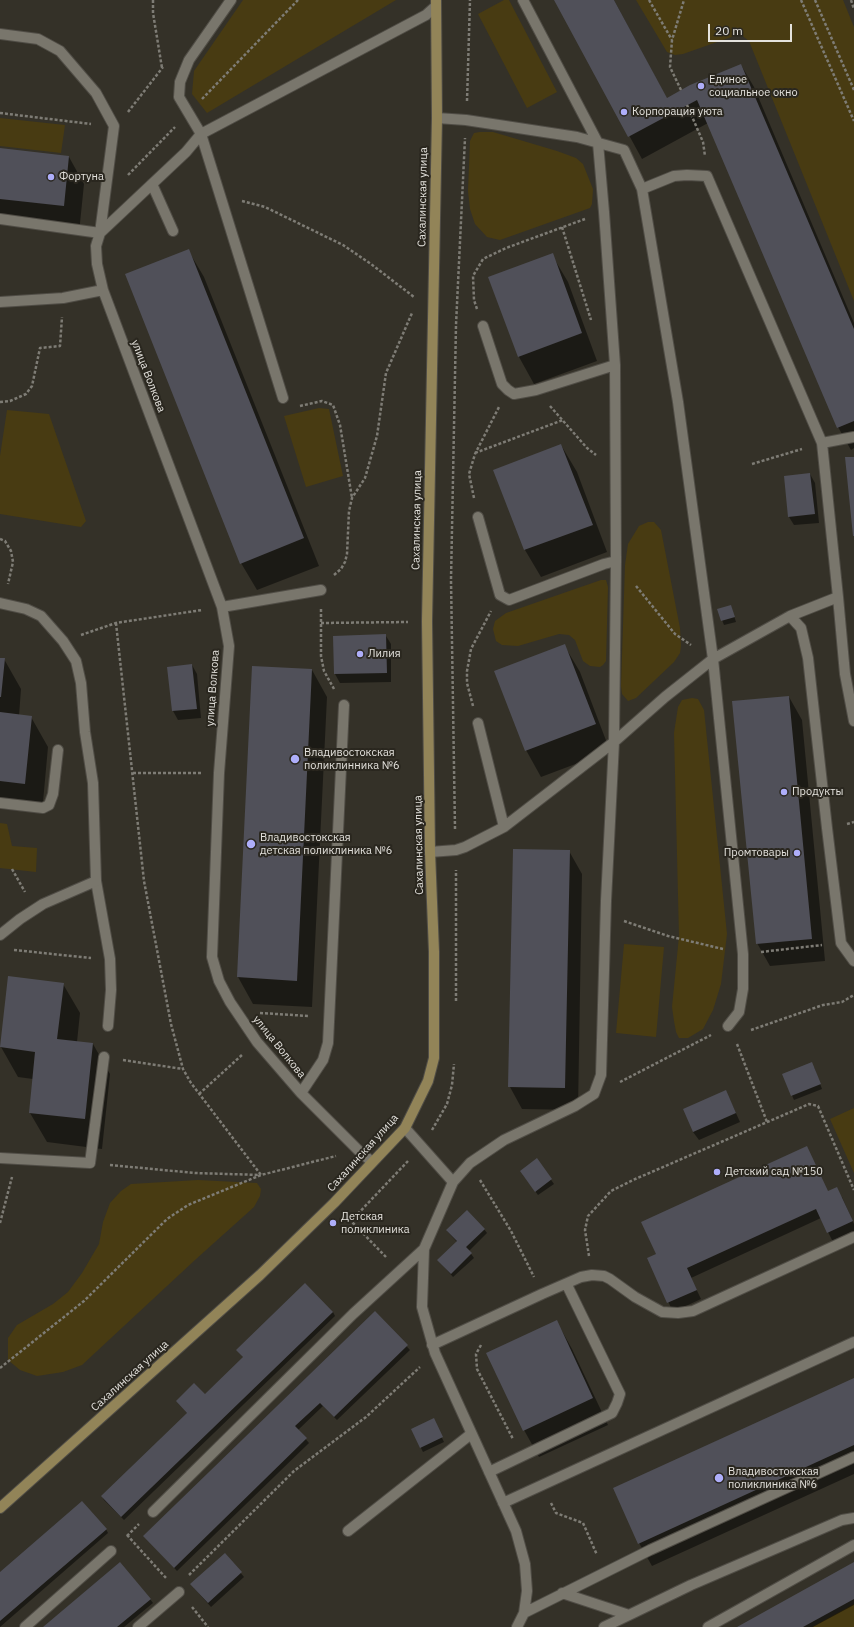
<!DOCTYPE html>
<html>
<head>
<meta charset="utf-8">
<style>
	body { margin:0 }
	#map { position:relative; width:854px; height:1627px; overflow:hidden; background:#343128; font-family:"IBM Plex Sans",sans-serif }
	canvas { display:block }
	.scale { position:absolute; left:708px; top:24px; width:84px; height:18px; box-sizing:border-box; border:2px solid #e4e2dd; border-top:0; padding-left:5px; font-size:12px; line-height:14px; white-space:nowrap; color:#e4e2dd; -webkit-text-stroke:3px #2a271f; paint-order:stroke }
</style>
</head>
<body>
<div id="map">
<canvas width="854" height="1627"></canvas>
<div class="scale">20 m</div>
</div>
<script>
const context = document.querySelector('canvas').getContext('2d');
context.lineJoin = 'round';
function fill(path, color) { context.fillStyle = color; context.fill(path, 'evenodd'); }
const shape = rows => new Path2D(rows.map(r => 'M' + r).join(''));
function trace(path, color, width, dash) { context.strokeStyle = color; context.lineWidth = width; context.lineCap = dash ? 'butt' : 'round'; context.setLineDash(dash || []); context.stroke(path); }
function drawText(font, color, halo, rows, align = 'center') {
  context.font = font + ' "IBM Plex Sans",sans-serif'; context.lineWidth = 4; context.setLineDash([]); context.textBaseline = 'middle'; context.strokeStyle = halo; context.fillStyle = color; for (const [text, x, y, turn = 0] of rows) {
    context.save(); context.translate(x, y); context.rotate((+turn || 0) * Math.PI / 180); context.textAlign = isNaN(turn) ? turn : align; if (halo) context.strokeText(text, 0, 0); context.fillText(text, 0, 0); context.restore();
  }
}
fill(shape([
	[243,0,396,0,207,113,192,94,194,71],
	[504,0,509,0,557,92,527,108,478,14],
	[636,0,843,0,854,27,854,301,749,41,740,34,683,54,675,55,667,52],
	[0,118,65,125,61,153,0,146],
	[480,132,493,132,557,151,576,158,583,164,593,189,592,204,590,208,500,240,487,237,475,224,470,209,468,191,470,141,474,133],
	[319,408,329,409,343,476,306,487,284,416],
	[7,410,49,414,86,521,81,527,0,514,0,456],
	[648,522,654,522,661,530,680,628,681,646,680,653,674,662,636,698,628,701,622,694,621,686,625,565,628,544,639,526],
	[601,580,606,580,608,587,606,661,603,665,600,667,590,666,583,661,575,640,569,635,559,634,518,646,502,645,496,641,493,629,495,621,506,613],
	[692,698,698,699,704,710,727,934,721,984,713,1010,703,1029,688,1038,679,1038,676,1032,674,1021,672,1007,679,936,674,733,678,707,682,700],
	[0,823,7,824,12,846,37,848,36,872,0,868],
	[624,944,664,947,656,1037,616,1033],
	[854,1108,854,1173,830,1119],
	[198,1180,257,1183,261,1189,260,1196,254,1207,195,1260,82,1365,63,1372,37,1376,20,1370,8,1360,8,1338,17,1325,53,1304,68,1292,82,1273,99,1244,103,1222,110,1203,121,1191,131,1184],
	[854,1604,854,1627,812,1627]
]), '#483b12');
fill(shape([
	[555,0,614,0,667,99,741,65,754,87,854,323,854,448,851,450,838,427,708,123,642,159],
	[0,149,69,157,84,184,79,233,0,224],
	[188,250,204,277,319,566,257,590,241,563],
	[552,255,568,282,597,361,534,384,519,357,489,278],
	[561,445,577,472,607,552,541,577,525,550,495,471],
	[810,474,815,483,819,523,794,525,789,517],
	[731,606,736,622,724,625,722,620],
	[335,636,386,636,391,644,391,682,340,683,335,674],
	[564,645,580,672,610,751,541,777,526,750],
	[0,659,4,659,21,689,19,716,31,717,48,747,42,813,0,809],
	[192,665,197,674,201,718,178,720,173,711],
	[253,667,312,670,327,697,312,1007,253,1004,238,977],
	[789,697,802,720,825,961,770,966,757,943],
	[569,851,582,874,578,1110,522,1109,510,1087],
	[9,977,63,984,80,1013,77,1042,93,1044,110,1074,102,1149,47,1142,30,1113,33,1079,18,1077,1,1047],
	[814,1067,822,1089,794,1100,783,1075],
	[730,1100,740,1122,699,1140,693,1132],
	[537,1160,554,1184,538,1195,523,1175],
	[828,1192,842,1197,854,1224,854,1232,833,1242,821,1218,691,1278,701,1299,673,1312,648,1258],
	[484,1229,487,1233,469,1251,474,1258,453,1277,438,1260,457,1242,447,1231],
	[333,1312,335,1316,124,1520,104,1500,102,1496,188,1414,177,1401,205,1395,244,1358,237,1350],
	[375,1313,410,1350,337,1420,323,1406,298,1430,309,1443,177,1571,144,1536],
	[557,1322,572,1349,608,1425,539,1457,524,1430],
	[854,1380,854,1474,652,1566,639,1543],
	[435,1424,444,1442,423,1452,412,1430],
	[106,1529,108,1533,0,1627,0,1573],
	[225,1554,244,1577,211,1607,194,1588],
	[854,1563,854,1605,813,1627,739,1627],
	[150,1599,153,1603,124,1627,45,1627]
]), '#0007');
fill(shape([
	[554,0,614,0,667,98,690,85,741,64,854,329,854,421,837,428,697,100,628,137],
	[0,148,69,156,64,206,0,199],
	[189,249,304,538,240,564,125,274],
	[553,253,582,333,518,357,488,277],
	[561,444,593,525,524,550,493,470],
	[845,457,854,457,854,536,853,536],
	[810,473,815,514,788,517,784,476],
	[731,605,735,617,721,621,717,609],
	[386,634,387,673,334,674,333,636],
	[565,644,596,724,525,751,494,671],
	[0,658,5,658,1,697,0,697],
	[192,664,197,709,172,711,167,667],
	[252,666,312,669,297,981,237,977],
	[789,696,812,939,756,944,732,701],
	[0,712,32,716,25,784,0,781],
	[513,849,570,850,565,1088,508,1087],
	[8,976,64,983,57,1039,93,1043,85,1119,29,1113,35,1052,0,1047],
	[812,1062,821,1084,791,1096,782,1074],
	[726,1090,736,1113,693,1132,683,1109],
	[807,1146,828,1191,837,1187,853,1221,827,1233,816,1209,687,1268,697,1290,667,1303,647,1258,656,1254,641,1222],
	[537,1158,552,1179,535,1192,520,1171],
	[467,1210,485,1229,466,1247,472,1253,451,1274,437,1260,457,1241,446,1230],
	[305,1283,333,1312,121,1517,101,1496,187,1413,176,1401,194,1383,205,1394,243,1357,236,1350],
	[375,1311,408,1345,334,1417,320,1403,295,1426,307,1438,174,1568,143,1536],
	[557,1320,593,1398,523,1431,486,1353],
	[854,1378,854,1445,638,1544,613,1488],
	[434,1418,443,1437,420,1448,411,1429],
	[82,1501,107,1529,0,1621,0,1572],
	[225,1553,242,1572,208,1603,190,1584],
	[120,1562,151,1599,117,1627,43,1627],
	[854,1562,854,1599,803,1627,737,1627]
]), '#505059');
const lane = shape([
	[231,0,189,60,180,82,179,97,201,134,283,398],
	[0,34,38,39,60,51,96,93,114,126,100,233,96,246,97,264,103,290,222,607,229,646,219,773,212,957,219,981,230,1002,257,1042,301,1093,358,1150,372,1162],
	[152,184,173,231],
	[642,189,678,402,713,659,743,954,743,989,739,1012,728,1026],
	[0,219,100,233],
	[100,233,186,152,201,134,426,15,436,6],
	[0,302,63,298,103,290],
	[483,326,502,384,508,390,514,394,536,390,615,365],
	[822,443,854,437],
	[478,517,500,595,509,600,604,564,616,561],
	[838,597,845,674,854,721],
	[222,607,321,590],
	[790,616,801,628,808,658,827,828,841,943,854,961],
	[478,723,504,827],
	[0,803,43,808,49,805,53,794,58,750],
	[430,852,456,850,465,847,504,827,614,742,665,697,713,659,790,616,838,597,822,443,707,176,687,175,674,176,642,189,624,150,577,137,466,120,437,118],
	[96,881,110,959,111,990,108,1026],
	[301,1093,323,1060,328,1043,344,705],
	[405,1128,453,1182,424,1249,422,1307,435,1353,516,1531,525,1564,527,1591,524,1613,517,1627],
	[0,1158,90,1163,104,1057],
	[453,1182,470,1163,504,1140,575,1106,594,1094,601,1075,606,901,614,742,616,561,615,365,604,212,598,143,523,0],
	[432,1345,542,1294,581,1277,592,1275,604,1276,610,1279,635,1297,662,1312,678,1313,693,1311,854,1237],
	[489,1472,612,1413,617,1403,620,1394,567,1285],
	[503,1503,854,1342],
	[153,1512,353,1314,424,1249],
	[348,1531,471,1434],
	[562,1593,629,1615,691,1585,842,1520,854,1518],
	[524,1613,650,1550,854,1457],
	[25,1627,111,1551],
	[138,1627,179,1592],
	[604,1627,629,1615],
	[708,1627,854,1545]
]);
const street = shape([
	[0,603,26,609,41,616,63,641,76,661,81,683,85,732,93,783,96,881,43,904,20,919,0,935]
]);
const secondary = shape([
	[0,1508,260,1275,334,1203,405,1128,428,1081,434,1058,434,952,430,852,427,621,437,118,436,0]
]);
trace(lane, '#504d46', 12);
trace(street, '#504d46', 12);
trace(secondary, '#504d46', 12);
trace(shape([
	[153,0,153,13,162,68],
	[649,0,672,40],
	[801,0,854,121],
	[815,0,854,90],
	[851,0,854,9],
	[681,90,670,67,672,40,684,0],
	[202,99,298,0],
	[467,101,470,0],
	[687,105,703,142,705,156],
	[128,112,163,67],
	[0,113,91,124],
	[128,175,175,127],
	[242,201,265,207,343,245,371,264,414,297],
	[562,227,591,320],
	[477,309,474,300,473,276,483,259,506,248,585,219],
	[0,402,10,401,26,394,32,386,40,348,60,346,62,317],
	[300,406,322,401,333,405,340,425,352,498],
	[550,406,587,448,596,455],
	[475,453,563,420],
	[752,464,802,449],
	[474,498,469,474,475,454,499,407],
	[0,539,5,541,11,551,13,562,8,584],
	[334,575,341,569,345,562,347,554,349,511,352,498,365,478,377,436,386,373,412,313],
	[636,586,675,634,691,645],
	[321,609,321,656,324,671,334,689],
	[116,623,144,881,171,1024,183,1069,191,1083,261,1175],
	[321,623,408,622],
	[81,635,116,623,202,610],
	[473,706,467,683,467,671,471,649,491,611],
	[133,773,201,773],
	[847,824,854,822],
	[455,829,451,580,456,325,465,138],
	[12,869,25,892],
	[624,921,668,936,723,949],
	[14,950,91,958],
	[761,952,822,945],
	[456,1001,456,870],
	[260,1013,309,1016],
	[751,1030,823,1005,842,1002,854,995],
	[737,1044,767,1122],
	[123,1060,183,1069],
	[620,1082,711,1035],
	[199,1094,243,1054],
	[432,1130,447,1104,452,1085,454,1064],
	[110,1165,195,1173,260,1175],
	[480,1180,511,1231,534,1277],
	[0,1223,12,1177],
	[589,1256,585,1230,588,1216,611,1191,633,1180,809,1104,818,1106,854,1190],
	[386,1257,351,1221,408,1161],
	[481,1345,476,1354,477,1369,513,1439],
	[0,1368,84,1301,167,1219,188,1205,261,1175,336,1156],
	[551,1503,556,1513,583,1523,597,1555],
	[127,1535,166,1578],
	[127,1536,139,1524],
	[189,1575,294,1471,366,1417,420,1367],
	[192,1607,208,1627]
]), '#7e7c75', 2.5, [3, 2]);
trace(lane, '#79766c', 10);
trace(street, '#79766c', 10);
trace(secondary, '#928458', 10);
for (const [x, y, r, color] of [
	[701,86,4,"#aeaefa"],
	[624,112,4,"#aeaefa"],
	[51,177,4,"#aeaefa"],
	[360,654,4,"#aeaefa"],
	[295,759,5,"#aeaefa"],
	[784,792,4,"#aeaefa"],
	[251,844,5,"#aeaefa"],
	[797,853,4,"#aeaefa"],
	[717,1172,4,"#aeaefa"],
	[333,1223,4,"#aeaefa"],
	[719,1478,5,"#aeaefa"]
]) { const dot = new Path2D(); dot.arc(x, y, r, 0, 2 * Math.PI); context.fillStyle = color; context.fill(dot); trace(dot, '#2a271f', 1.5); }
drawText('11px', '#e4e2dd', '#2a271f', [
	["Единое",709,80],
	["социальное окно",709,93],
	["Корпорация уюта",632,112],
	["Фортуна",59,177],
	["Лилия",368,654],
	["Владивостокская",304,753],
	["поликлинника №6",304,766],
	["Продукты",792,792],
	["Владивостокская",260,838],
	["детская поликлиника №6",260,851],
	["Промтовары",789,853,"right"],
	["Детский сад №150",725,1172],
	["Детская",341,1217],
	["поликлиника",341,1230],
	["Владивостокская",728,1472],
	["поликлиника №6",728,1485]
], 'left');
drawText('11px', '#e4e2dd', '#2a271f', [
	["Сахалинская улица",423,197,-89],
	["улица Волкова",148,376,69],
	["Сахалинская улица",417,520,-89],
	["улица Волкова",213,688,-86],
	["Сахалинская улица",419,845,-91],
	["улица Волкова",279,1047,51],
	["Сахалинская улица",363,1153,-48],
	["Сахалинская улица",130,1376,-42]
]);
</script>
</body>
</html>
